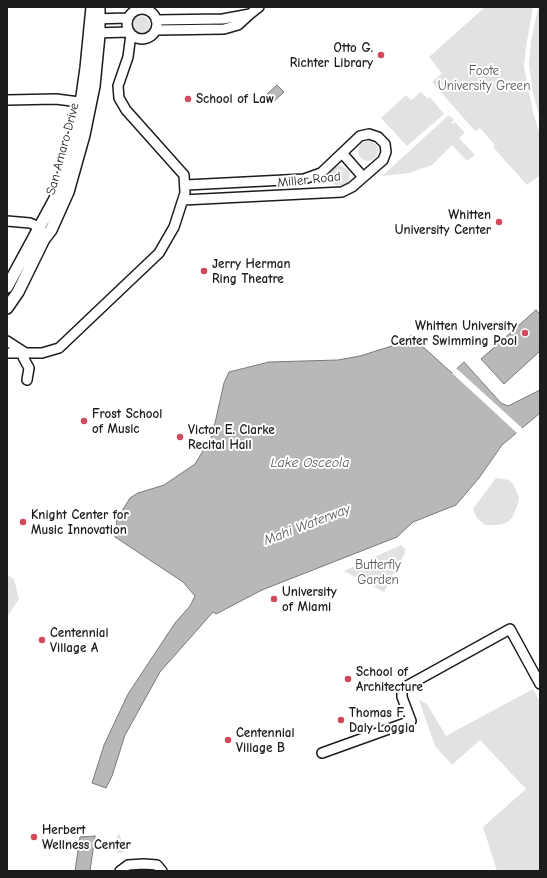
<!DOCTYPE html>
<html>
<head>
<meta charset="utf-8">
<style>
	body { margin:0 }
	#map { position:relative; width:547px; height:878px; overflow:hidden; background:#fff; font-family:"Comic Neue",sans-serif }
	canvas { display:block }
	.frame { position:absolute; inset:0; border:8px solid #1c1c1c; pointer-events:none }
</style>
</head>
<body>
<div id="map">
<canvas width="547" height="878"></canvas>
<div class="frame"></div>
</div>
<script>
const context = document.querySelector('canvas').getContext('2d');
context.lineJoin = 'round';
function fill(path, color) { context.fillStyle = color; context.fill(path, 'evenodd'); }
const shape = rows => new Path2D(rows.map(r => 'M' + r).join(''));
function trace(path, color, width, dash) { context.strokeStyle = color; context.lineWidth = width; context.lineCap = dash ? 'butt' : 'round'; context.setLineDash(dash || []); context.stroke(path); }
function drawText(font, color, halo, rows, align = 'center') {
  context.font = font + ' "Comic Neue",sans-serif'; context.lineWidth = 4; context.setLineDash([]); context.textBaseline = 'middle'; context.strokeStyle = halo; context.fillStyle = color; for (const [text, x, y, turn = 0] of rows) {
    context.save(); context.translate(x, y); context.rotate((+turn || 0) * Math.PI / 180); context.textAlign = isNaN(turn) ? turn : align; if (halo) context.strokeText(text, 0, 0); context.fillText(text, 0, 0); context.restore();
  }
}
fill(shape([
	[485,7,533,7,526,47,524,67,533,112,540,135,540,175,527,185,493,147,495,145,480,128,475,131,432,82,442,73,429,57],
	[538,9,540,9,540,119,533,93,529,64,531,41],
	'132 25a9 9 0 1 1 18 0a9 9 0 1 1-18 0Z',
	[421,92,428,99,430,97,444,114,407,146,381,118,406,95,411,100],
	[449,115,454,120,451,123,453,124,455,122,465,133,459,138,475,155,467,161,452,145,432,165,409,173,382,176],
	'358 151a10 10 0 1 1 20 0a10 10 0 1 1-20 0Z',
	'330 176a10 10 0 1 1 20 0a10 10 0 1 1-20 0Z',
	[496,478,509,480,513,484,519,497,518,504,512,518,506,523,499,525,485,525,477,518,473,509],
	[401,545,405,549,405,553,384,592,344,571],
	[7,575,14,579,19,599,7,617],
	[533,689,540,702,540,871,497,871,483,827,526,789,480,740,452,765,435,746,419,700,427,704,446,736],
	[119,834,125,848,123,852,119,853,115,851,114,847,116,838]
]), '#e2e2e2');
const water = shape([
	[277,85,284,92,274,101,267,94,277,85],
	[536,310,540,314,540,351,504,384,481,359,536,310],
	[411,336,452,373,464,362,501,403,508,406,540,390,540,413,502,445,479,478,456,505,413,522,397,537,262,590,216,614,213,612,160,672,125,735,112,776,106,788,92,783,104,745,128,694,175,623,190,606,195,596,183,582,115,537,117,519,130,498,138,493,164,485,195,464,212,436,224,383,229,372,269,362,338,360,360,356,395,345,411,336],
	[95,836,90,871,75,871,80,837,95,836]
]);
fill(water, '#b8b8b8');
trace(water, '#7a7a7a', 1);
fill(shape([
	[456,368,523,429,518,434,452,373]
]), '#fff');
const minor = shape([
	'127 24a15 15 0 1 1 30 0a15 15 0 1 1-30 0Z',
	[250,14,259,7],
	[93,19,128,18],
	[156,30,224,29,238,25,250,14,223,19,156,20],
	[94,33,129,32],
	[7,100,56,99,87,103],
	[342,153,363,177],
	[183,200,342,192,352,187,383,160,386,152,385,144,378,137,369,134,360,136,321,173,304,179,186,185],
	[7,221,30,223,39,227,42,234],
	[7,341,24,352],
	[7,353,42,353,59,348,159,253,174,227,185,193,184,175,126,110,119,98,118,86,128,57,131,34],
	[23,357,29,368,27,380],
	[322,753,411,721,402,697,402,691,405,687,510,629,540,684],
	[120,871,128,865,144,864,157,865,162,871]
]);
const tertiary = shape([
	[7,287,58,193,79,117,86,68,92,7],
	[7,308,18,292,44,239,51,230,68,192,84,135,94,86,99,35,99,7]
]);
trace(minor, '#1c1c1c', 12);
trace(tertiary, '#1c1c1c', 14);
trace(minor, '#fff', 9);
trace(tertiary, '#fff', 11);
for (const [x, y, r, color] of [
	[381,55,4,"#d1495b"],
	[188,99,4,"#d1495b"],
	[499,222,4,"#d1495b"],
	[204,271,4,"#d1495b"],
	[525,333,4,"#d1495b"],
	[84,421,4,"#d1495b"],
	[180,437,4,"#d1495b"],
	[23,522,4,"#d1495b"],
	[274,599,4,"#d1495b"],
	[42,640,4,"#d1495b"],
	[348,679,4,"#d1495b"],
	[341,720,4,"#d1495b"],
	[228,740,4,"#d1495b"],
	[34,837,4,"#d1495b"]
]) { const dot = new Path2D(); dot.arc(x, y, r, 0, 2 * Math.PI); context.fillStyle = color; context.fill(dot); trace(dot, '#fff', 1.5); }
drawText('bold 13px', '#1c1c1c', '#fff', [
	["Otto G.",373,48,"right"],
	["Richter Library",373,63,"right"],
	["School of Law",196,99],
	["Whitten",491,215,"right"],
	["University Center",491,230,"right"],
	["Jerry Herman",212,264],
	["Ring Theatre",212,279],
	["Whitten University",517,326,"right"],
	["Center Swimming Pool",517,341,"right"],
	["Frost School",92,414],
	["of Music",92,429],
	["Victor E. Clarke",188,430],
	["Recital Hall",188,445],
	["Knight Center for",31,515],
	["Music Innovation",31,530],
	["University",282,592],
	["of Miami",282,607],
	["Centennial",50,633],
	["Village A",50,648],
	["School of",356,672],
	["Architecture",356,687],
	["Thomas F.",349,713],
	["Daly Loggia",349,728],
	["Centennial",236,733],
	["Village B",236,748],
	["Herbert",42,830],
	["Wellness Center",42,845]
], 'left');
drawText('13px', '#575757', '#fff', [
	["Foote",484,71],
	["University Green",484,86],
	["Butterfly",378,565],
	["Garden",378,580]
]);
drawText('13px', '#1c1c1c', '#fff', [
	["San Amaro Drive",63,149,-75],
	["Miller Road",309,180,-6]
]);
drawText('italic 14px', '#5a5a5a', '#fff', [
	["Lake Osceola",310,463],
	["Mahi Waterway",307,525,-21]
]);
</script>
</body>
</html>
